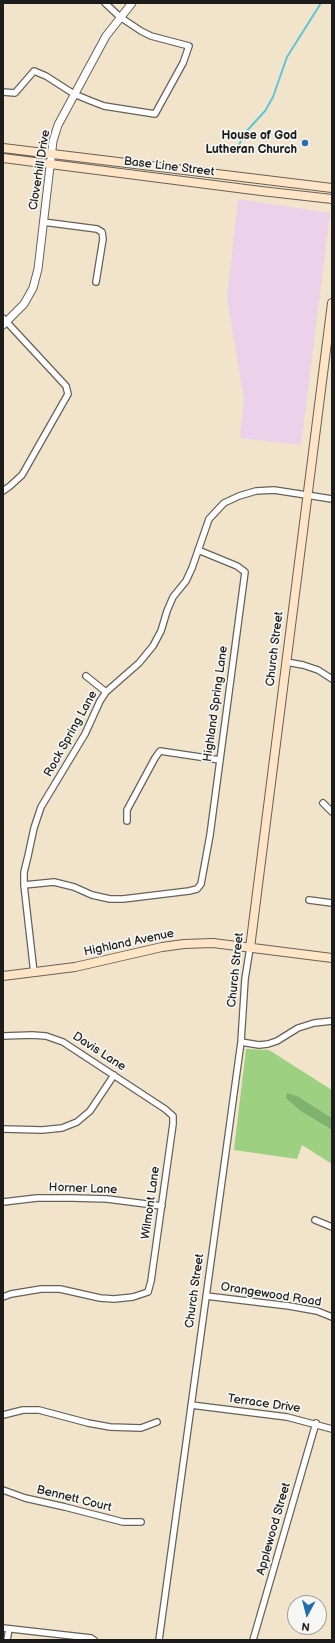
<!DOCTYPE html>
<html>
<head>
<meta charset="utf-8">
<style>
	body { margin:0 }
	#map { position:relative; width:335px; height:1643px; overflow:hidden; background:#f1e4cb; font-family:"Balsamiq Sans",sans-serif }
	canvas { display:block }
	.frame { position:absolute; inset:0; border:4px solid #1c1c1c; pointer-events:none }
	.north { position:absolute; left:287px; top:1595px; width:40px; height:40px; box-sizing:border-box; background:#f6f6f2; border:1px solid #9f9f9c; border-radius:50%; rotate:187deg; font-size:11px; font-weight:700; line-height:16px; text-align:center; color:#1c1c1c }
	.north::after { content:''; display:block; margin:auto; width:14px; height:18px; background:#1f6fb2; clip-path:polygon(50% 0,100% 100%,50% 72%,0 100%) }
</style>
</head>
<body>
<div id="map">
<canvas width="335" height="1643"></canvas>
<div class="frame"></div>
<div class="north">N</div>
</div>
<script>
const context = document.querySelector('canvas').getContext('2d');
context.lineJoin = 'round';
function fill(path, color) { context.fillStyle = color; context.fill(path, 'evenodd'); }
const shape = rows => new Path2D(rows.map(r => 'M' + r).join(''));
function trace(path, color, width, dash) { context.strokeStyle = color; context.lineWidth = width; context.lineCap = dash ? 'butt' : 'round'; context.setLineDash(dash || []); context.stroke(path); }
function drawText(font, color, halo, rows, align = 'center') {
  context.font = font + ' "Balsamiq Sans",sans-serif'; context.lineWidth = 3.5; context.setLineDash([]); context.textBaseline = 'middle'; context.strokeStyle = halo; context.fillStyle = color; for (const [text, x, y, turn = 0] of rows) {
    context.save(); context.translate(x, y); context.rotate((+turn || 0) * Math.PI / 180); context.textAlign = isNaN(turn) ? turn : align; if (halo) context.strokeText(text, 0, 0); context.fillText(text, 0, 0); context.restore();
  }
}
fill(shape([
	[238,199,330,213,301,445,240,438,244,399,227,299]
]), '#ecd1ea');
fill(shape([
	[246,1049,269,1050,332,1090,332,1118,299,1097,302,1112,332,1130,332,1164,302,1145,297,1159,234,1150]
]), '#9dd080');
fill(shape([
	[287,1093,299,1097,332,1118,332,1130,302,1112,286,1098]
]), '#7eb26e');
trace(shape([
	[239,145,244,134,265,111,273,97,287,57,321,3]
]), '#5cc6d8', 2);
const minor = shape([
	[3,92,15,93,34,71,46,76,74,94,91,101,104,106,155,114,183,63,189,46,151,36,141,31,120,17,105,3],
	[43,222,97,229,102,232,103,239,96,282],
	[3,318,66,386,68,394,22,475,10,486,3,491],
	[286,662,303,665,318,670,332,679],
	[86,676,106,692],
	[323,803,332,812],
	[127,821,127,810,155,758,160,751,220,760],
	[24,885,54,882,74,887,92,895,110,899,123,899,189,891,197,889,201,884,210,835,245,572,237,566,198,550],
	[309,900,332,903],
	[34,973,24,885,24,872,28,856,34,828,41,807,85,734,100,701,106,692,139,663,153,646,161,631,167,611,173,597,186,581,192,568,209,519,224,503,239,496,256,491,274,490,332,499],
	[3,1036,32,1035,46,1036,63,1042,165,1109,173,1116,173,1124,151,1281,148,1292,133,1297,114,1299,100,1298,60,1289,41,1289,11,1294,3,1297],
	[241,1042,259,1045,268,1044,277,1041,298,1028,314,1023,332,1021],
	[3,1129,42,1130,62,1128,77,1122,90,1111,114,1075],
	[3,1202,37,1198,73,1198,107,1199,162,1206],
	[315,1220,332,1227],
	[206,1296,289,1306,317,1311,332,1317],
	[191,1405,287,1417,332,1429],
	[3,1415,23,1410,39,1410,88,1423,110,1427,141,1428,157,1422],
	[3,1490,25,1498,65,1507,123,1522,141,1522],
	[3,1628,91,1638,94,1640],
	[7,1640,9,1629],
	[159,1640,241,1042,245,979,250,948],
	[253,1640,316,1423]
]);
const tertiary = shape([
	[3,325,24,304,33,288,38,269,53,141,58,125,106,36,132,3]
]);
const secondary = shape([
	[3,148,332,188],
	[3,158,261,191,332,199],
	[250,948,332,303],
	[3,976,75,967,162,947,184,944,213,943,332,958]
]);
trace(minor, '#676259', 8);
trace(tertiary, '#676259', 9);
trace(secondary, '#676259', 10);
trace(minor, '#fff', 5.5);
trace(tertiary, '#fff', 7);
trace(secondary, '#ffe4c6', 8);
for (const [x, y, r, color] of [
	[305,143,4,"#1f6fb2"]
]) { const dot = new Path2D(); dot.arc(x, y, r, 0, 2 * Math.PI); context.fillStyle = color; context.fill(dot); trace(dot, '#f6f6f2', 1.5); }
drawText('bold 12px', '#1c1c1c', '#f6f6f2', [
	["House of God",297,136],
	["Lutheran Church",297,150]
], 'right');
drawText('12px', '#1c1c1c', '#f6f6f2', [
	["Base Line Street",169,167,7],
	["Cloverhill Drive",40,170,-81],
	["Church Street",275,649,-83],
	["Highland Spring Lane",216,704,-82],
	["Rock Spring Lane",71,734,-61],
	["Highland Avenue",129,943,-12],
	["Church Street",236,970,-84],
	["Davis Lane",99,1052,33],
	["Horner Lane",83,1189,2],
	["Wilmont Lane",151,1203,-82],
	["Church Street",195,1291,-82],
	["Orangewood Road",271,1295,9],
	["Terrace Drive",264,1404,8],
	["Bennett Court",74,1499,14],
	["Applewood Street",274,1529,-74]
]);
</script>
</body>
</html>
